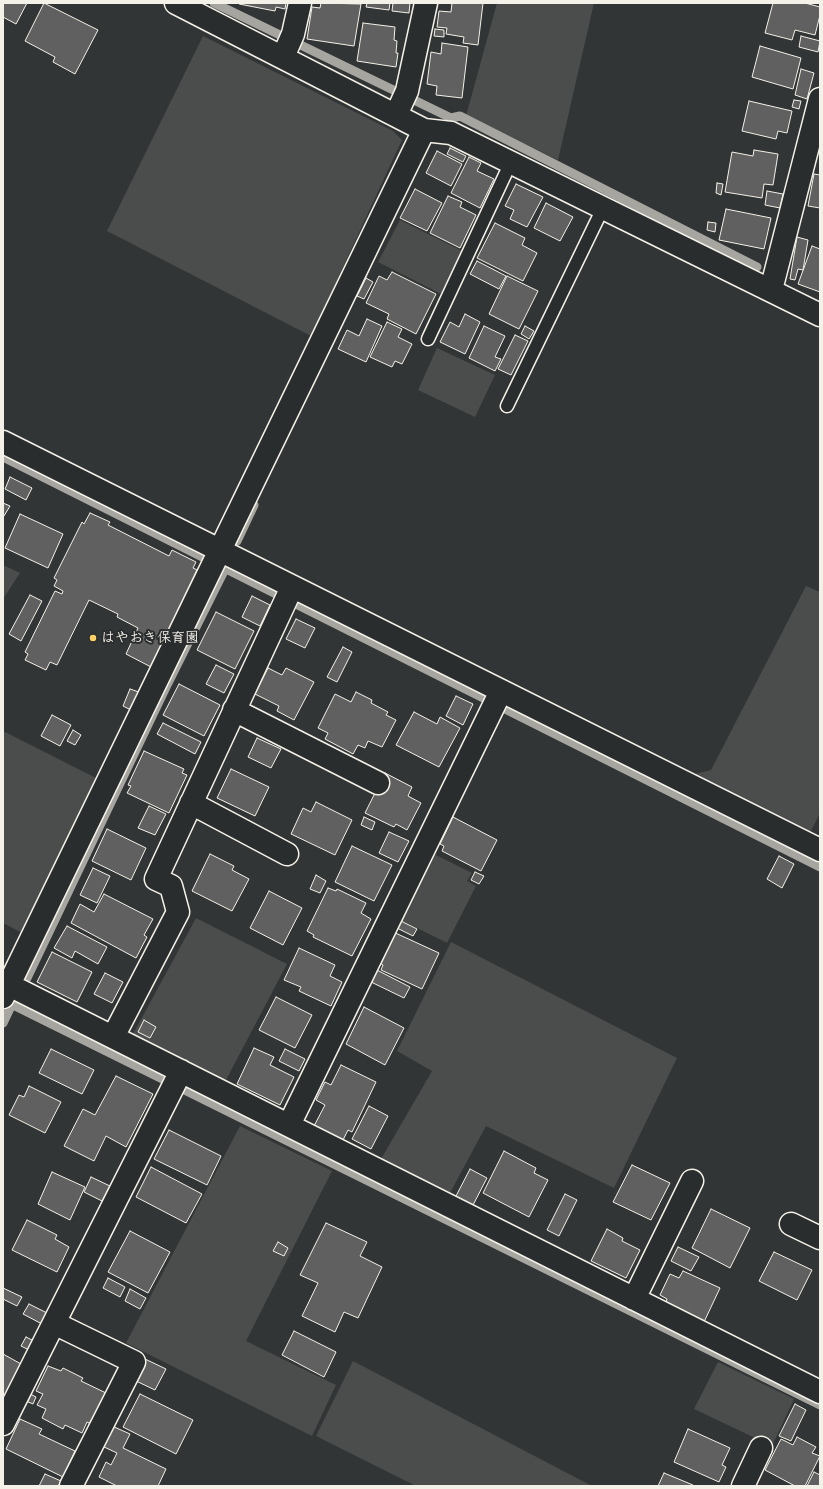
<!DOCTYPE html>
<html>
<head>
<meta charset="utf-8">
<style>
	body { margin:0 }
	#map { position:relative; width:823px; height:1489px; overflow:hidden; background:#323535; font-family:Itim,sans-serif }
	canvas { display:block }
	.frame { position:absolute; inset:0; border:4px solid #f4f1e8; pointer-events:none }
</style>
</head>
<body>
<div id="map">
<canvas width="823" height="1489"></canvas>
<div class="frame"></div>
</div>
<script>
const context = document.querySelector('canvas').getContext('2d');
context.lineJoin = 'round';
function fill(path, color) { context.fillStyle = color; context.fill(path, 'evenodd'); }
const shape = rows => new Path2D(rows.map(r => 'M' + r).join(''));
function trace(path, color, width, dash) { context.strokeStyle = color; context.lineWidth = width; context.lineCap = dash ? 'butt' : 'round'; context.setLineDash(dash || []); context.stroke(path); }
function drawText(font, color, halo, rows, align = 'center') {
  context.font = font + ' Itim,"Klee One",sans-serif'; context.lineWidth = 4; context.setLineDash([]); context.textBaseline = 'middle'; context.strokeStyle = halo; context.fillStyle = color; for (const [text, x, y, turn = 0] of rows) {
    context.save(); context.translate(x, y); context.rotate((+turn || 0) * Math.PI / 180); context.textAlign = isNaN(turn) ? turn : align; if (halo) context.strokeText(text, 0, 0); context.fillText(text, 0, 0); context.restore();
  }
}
fill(shape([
	[497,3,594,3,558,160,466,116],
	[203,36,393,131,402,140,311,336,107,231],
	[400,220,462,251,441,294,378,262],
	[437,348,495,375,475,417,418,390],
	[3,565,20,573,3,599],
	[806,586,820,592,820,813,810,833,691,775,711,770],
	[3,731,98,779,22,933,3,923],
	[434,854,472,873,467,881,476,886,447,943,401,920],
	[196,918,287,964,225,1082,133,1034],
	[451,942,677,1058,614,1188,486,1126,450,1193,381,1159,432,1071,397,1051],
	[240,1126,332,1171,246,1341,336,1385,312,1436,126,1343],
	[353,1361,592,1486,416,1486,316,1436],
	[718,1362,794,1399,772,1446,694,1409]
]), '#4b4d4c');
trace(shape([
	[214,3,451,118,460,116,757,267],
	[3,457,820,867],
	[237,541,254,505],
	[27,978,166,687,225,569],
	[3,1000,820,1405],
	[3,1023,13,1002]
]), '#a6a5a0', 9);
const building = shape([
	[3,3,27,3,16,24,3,17,3,3],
	[44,3,98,30,75,74,53,62,55,57,25,41,44,3],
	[239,3,286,3,285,9,276,7,275,11,239,4,239,3],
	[321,3,361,4,354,46,307,39,312,7,320,8,321,3],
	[367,3,390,3,389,10,366,7,367,3],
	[393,3,410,3,409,13,392,11,393,3],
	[452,3,483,3,478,45,463,43,464,37,446,34,447,28,437,27,439,11,451,12,452,3],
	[773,3,805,3,820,7,820,15,815,35,795,30,792,40,765,33,773,3],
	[363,23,395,27,394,40,397,41,396,53,398,53,396,67,357,61,363,23],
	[435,29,444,30,444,37,434,36,435,29],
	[801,36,820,41,818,52,799,47,801,36],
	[442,43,468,47,462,98,436,95,437,86,427,84,431,52,441,54,442,43],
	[760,46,801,58,793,89,752,77,760,46],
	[801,69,814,73,807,99,795,95,801,69],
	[794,100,801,101,799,109,792,107,794,100],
	[749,101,792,111,787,133,778,131,776,139,742,131,749,101],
	[450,148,466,156,463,162,447,154,450,148],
	[754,150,778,154,773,185,764,184,762,198,725,192,732,152,753,156,754,150],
	[437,151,462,164,451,186,426,173,437,151],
	[469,157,481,163,477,171,494,179,480,208,451,193,469,157],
	[814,174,820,175,820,208,808,206,814,174],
	[717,183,723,184,721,195,716,193,717,183],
	[516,184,543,197,527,227,510,219,514,210,505,206,516,184],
	[415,189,442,203,427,231,400,218,415,189],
	[767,191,783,194,780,208,765,205,767,191],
	[448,196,462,202,460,207,476,215,460,248,430,233,448,196],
	[546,203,573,217,560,241,534,228,546,203],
	[726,209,771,218,764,249,719,240,726,209],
	[708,222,716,223,715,232,707,230,708,222],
	[495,223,525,238,522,245,537,253,523,281,477,258,495,223],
	[797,237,808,240,803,270,798,269,795,280,790,279,797,237],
	[812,246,820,249,820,292,798,284,812,246],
	[477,261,506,276,499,289,470,274,477,261],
	[392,272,436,294,416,334,387,319,389,314,366,303,379,276,387,280,392,272],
	[507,276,538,291,519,329,489,314,507,276],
	[366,278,373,282,364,299,357,296,366,278],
	[465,314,480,322,465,354,440,342,450,322,459,327,465,314],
	[367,319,382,326,366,362,338,349,347,330,359,336,367,319],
	[387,322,402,329,398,337,412,344,402,364,395,361,392,367,370,357,387,322],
	[484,326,505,336,495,357,501,359,495,371,469,358,484,326],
	[525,326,534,331,529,339,521,334,525,326],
	[515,335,528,341,511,375,498,369,515,335],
	[10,477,32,488,26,500,5,489,10,477],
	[3,503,10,506,4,516,3,516,3,503],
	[90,513,110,522,108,525,169,556,172,550,196,562,193,568,197,570,151,667,126,654,138,628,117,617,118,614,89,600,57,665,50,662,46,670,25,660,28,654,25,652,55,591,62,594,63,591,54,586,57,580,54,578,82,522,84,524,90,513],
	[20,514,63,534,48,568,5,548,20,514],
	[30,595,42,601,21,641,9,634,30,595],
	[252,596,270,605,260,626,242,617,252,596],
	[216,612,254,631,235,669,197,650,216,612],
	[296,619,315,628,305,648,286,639,296,619],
	[343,647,352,652,337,682,327,677,343,647],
	[216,665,234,674,224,693,206,684,216,665],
	[268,668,282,675,286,668,314,682,294,720,277,711,279,706,255,694,268,668],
	[179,684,220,705,204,736,163,715,179,684],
	[130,689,139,692,131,710,123,706,130,689],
	[356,692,372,700,371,703,388,712,386,715,396,720,382,747,368,741,365,748,358,745,353,754,325,739,328,733,318,728,335,694,351,702,356,692],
	[456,696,473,704,463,725,446,716,456,696],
	[414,712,437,724,440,717,460,728,439,767,396,745,414,712],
	[52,715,71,725,60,746,41,736,52,715],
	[163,723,201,742,195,754,157,734,163,723],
	[73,730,81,735,75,745,67,741,73,730],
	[257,738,281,749,271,768,248,757,257,738],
	[144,751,184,769,182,773,187,775,169,813,127,793,131,786,128,785,144,751],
	[231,769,269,787,255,816,217,798,231,769],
	[385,773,412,787,408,796,421,803,407,830,396,824,394,827,365,813,385,773],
	[316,802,352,820,335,855,291,834,303,808,311,812,316,802],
	[149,806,166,814,155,835,138,828,149,806],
	[364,817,375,822,372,830,361,825,364,817],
	[453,817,497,840,481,871,442,851,444,846,440,844,453,817],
	[107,829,146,848,131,880,92,861,107,829],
	[389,832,409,841,398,862,379,853,389,832],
	[352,846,392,865,374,901,335,882,352,846],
	[210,854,234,866,232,870,249,879,232,911,192,891,210,854],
	[779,856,794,864,782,888,767,879,779,856],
	[93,868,110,876,97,903,80,895,93,868],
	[475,872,484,876,479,884,471,880,475,872],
	[316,875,326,881,320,893,310,889,316,875],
	[328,888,336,891,337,889,366,903,361,913,371,919,352,956,313,937,314,935,307,931,328,888],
	[269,891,302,908,283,945,250,928,269,891],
	[104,894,153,919,144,935,147,937,136,958,71,923,80,904,94,912,104,894],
	[399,920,417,929,413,936,395,927,399,920],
	[67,926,107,947,98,964,75,951,72,958,54,948,67,926],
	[391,931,439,953,422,989,381,970,383,965,377,961,391,931],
	[299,948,335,965,330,976,342,982,331,1006,299,991,301,987,284,980,299,948],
	[52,952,92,972,77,1002,37,982,52,952],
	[373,968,410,987,404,998,367,980,373,968],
	[105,973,123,982,112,1003,94,994,105,973],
	[276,997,312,1015,295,1048,259,1030,276,997],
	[364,1007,404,1028,385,1065,346,1044,364,1007],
	[144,1020,156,1027,150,1038,138,1032,144,1020],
	[254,1048,274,1057,270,1065,294,1077,280,1105,237,1084,254,1048],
	[51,1049,94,1070,82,1094,39,1073,51,1049],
	[285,1049,305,1059,299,1071,279,1061,285,1049],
	[341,1065,376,1082,352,1132,348,1130,343,1140,314,1126,325,1105,316,1100,325,1082,331,1085,341,1065],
	[116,1076,153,1094,126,1147,106,1136,94,1161,64,1146,83,1109,95,1115,116,1076],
	[29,1086,61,1102,45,1133,9,1115,19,1095,24,1097,29,1086],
	[369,1106,388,1116,371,1149,352,1139,369,1106],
	[169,1130,221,1156,207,1185,154,1159,169,1130],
	[504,1151,536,1168,534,1173,548,1180,529,1217,483,1193,504,1151],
	[632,1165,670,1183,651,1220,613,1202,632,1165],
	[151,1167,202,1194,186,1223,136,1197,151,1167],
	[470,1169,487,1178,472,1207,455,1198,470,1169],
	[52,1172,85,1187,70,1220,38,1204,52,1172],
	[91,1177,110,1186,102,1201,84,1192,91,1177],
	[565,1194,577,1200,559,1236,547,1230,565,1194],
	[711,1209,750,1228,730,1268,692,1248,711,1209],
	[27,1220,57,1235,55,1239,69,1247,57,1272,12,1250,27,1220],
	[326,1223,367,1242,360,1256,382,1267,358,1318,344,1312,335,1332,302,1316,318,1283,300,1275,326,1223],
	[607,1229,623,1238,622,1241,640,1250,626,1278,591,1261,607,1229],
	[130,1231,170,1252,148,1293,108,1272,130,1231],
	[278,1242,288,1248,284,1256,273,1251,278,1242],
	[678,1247,699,1257,691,1271,671,1261,678,1247],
	[774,1252,812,1270,797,1300,759,1281,774,1252],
	[683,1271,720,1288,704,1322,665,1304,667,1299,660,1295,670,1274,679,1278,683,1271],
	[108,1278,125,1287,120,1297,103,1288,108,1278],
	[3,1288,22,1297,17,1306,3,1299,3,1288],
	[130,1289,146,1298,140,1309,125,1301,130,1289],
	[29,1304,47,1313,42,1324,23,1314,29,1304],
	[294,1331,336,1352,324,1377,282,1355,294,1331],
	[26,1337,34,1341,29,1350,21,1346,26,1337],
	[3,1354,21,1364,3,1400,3,1354],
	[145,1359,166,1369,155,1390,134,1380,145,1359],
	[48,1366,61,1371,63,1368,83,1378,81,1381,106,1393,91,1424,87,1422,82,1433,65,1425,63,1429,42,1418,46,1409,37,1405,43,1394,36,1391,48,1366],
	[30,1394,36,1397,33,1404,26,1401,30,1394],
	[140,1394,193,1420,176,1454,123,1427,140,1394],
	[795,1404,806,1410,791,1441,779,1436,795,1404],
	[20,1419,42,1429,39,1434,75,1451,63,1477,6,1449,20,1419],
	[112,1426,130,1434,123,1448,166,1469,158,1486,117,1486,99,1477,106,1462,111,1465,117,1453,102,1446,112,1426],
	[688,1429,730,1448,722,1465,726,1467,719,1482,674,1462,688,1429],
	[797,1437,816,1447,812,1453,820,1456,805,1486,795,1486,765,1470,781,1439,793,1445,797,1437],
	[814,1472,820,1475,820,1486,807,1486,814,1472],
	[664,1473,693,1485,693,1486,658,1486,664,1473],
	[45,1474,61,1481,58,1486,39,1486,45,1474]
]);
fill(building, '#5f605f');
trace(building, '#f4f1e8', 1);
const service = shape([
	[428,339,511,162],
	[507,406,603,208]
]);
const minor = shape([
	[176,3,424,130,451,133,820,315],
	[283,57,293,34,300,3],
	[396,115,407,91,426,3],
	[771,290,820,99],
	[3,442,820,850],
	[234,710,378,783],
	[191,803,287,854],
	[3,983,9,985,820,1392],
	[3,997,424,130],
	[113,1037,178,912,171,886,156,879,292,587],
	[289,1125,501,691],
	[791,1224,820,1238],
	[634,1299,692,1181],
	[54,1323,134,1362,71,1486],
	[3,1424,181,1071],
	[743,1486,761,1448]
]);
trace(service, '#f4f1e8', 15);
trace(minor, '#f4f1e8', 25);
trace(service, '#2a2d2e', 12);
trace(minor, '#2a2d2e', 22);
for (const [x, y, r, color] of [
	[93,638,4,"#ffd166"]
]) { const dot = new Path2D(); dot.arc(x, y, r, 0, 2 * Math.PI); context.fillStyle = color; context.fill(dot); trace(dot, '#2a2d2e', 1.5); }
drawText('bold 14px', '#f4f1e8', '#2a2d2e', [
	["はやおき保育園",101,638]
], 'left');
</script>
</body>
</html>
